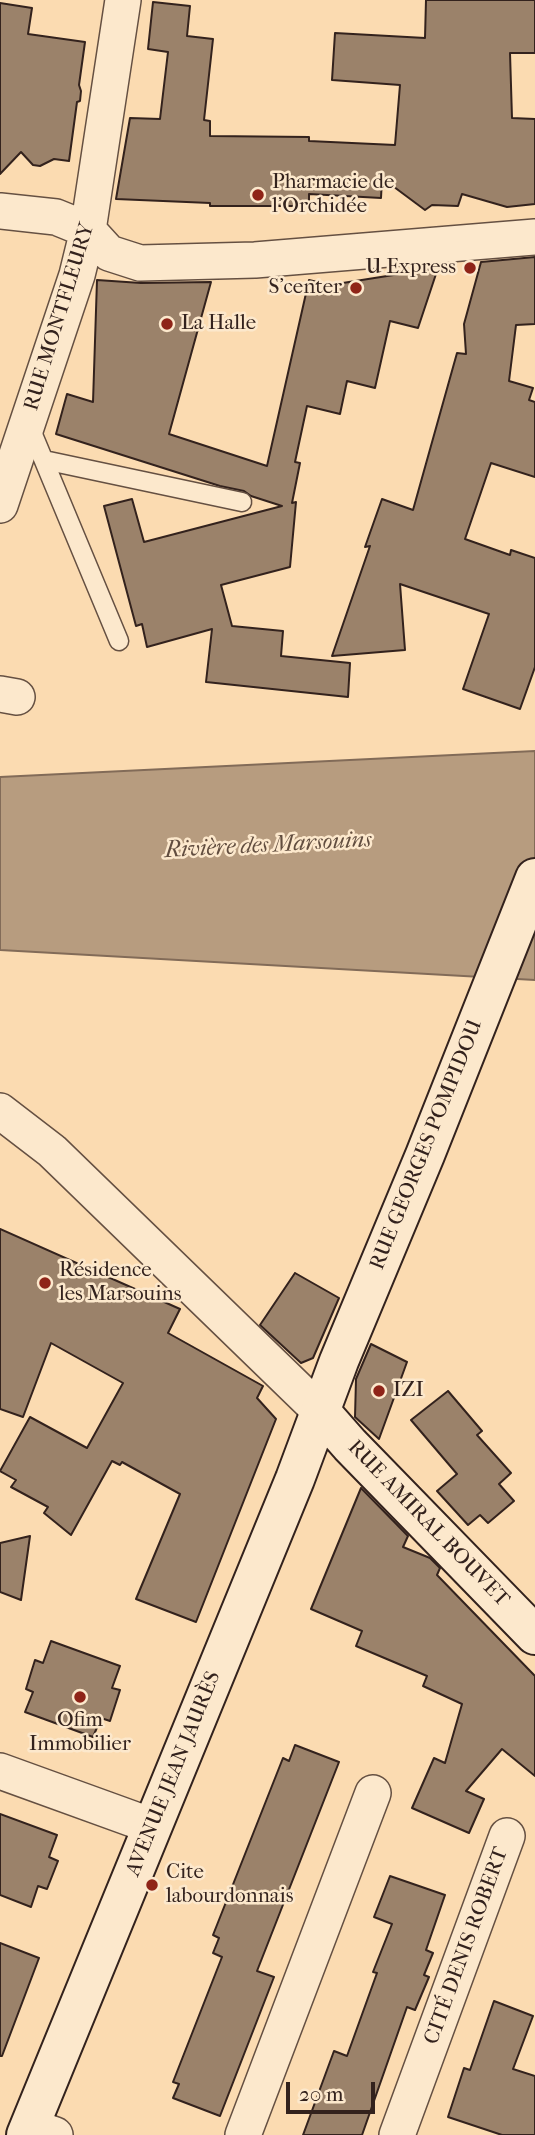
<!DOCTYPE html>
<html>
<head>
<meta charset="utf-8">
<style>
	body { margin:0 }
	#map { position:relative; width:535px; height:2135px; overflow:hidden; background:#fbdbb1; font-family:"IM FELL French Canon",serif }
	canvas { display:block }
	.scale { position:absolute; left:286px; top:2082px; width:89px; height:32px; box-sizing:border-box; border:4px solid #33221d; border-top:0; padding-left:9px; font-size:21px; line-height:24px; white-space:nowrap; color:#33221d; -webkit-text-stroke:5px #fce8cc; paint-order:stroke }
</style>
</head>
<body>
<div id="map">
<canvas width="535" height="2135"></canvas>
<div class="scale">20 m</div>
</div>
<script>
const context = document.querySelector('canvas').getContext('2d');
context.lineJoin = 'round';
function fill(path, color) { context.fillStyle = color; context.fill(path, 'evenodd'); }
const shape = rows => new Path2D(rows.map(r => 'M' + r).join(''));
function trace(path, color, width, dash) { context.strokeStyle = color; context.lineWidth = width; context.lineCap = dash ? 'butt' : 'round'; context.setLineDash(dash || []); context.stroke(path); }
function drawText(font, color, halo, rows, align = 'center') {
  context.font = font + ' "IM FELL French Canon",serif'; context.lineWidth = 5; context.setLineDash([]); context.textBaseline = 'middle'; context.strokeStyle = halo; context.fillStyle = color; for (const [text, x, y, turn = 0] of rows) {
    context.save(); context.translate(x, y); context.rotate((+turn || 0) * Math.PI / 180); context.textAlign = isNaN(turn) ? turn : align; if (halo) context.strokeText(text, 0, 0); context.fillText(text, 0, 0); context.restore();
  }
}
const water = shape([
	[535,751,535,980,0,950,0,777,535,751]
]);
fill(water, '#b79c7f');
trace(water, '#826b58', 2);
const building = shape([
	[426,0,535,0,535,53,510,53,512,118,535,119,535,204,507,207,462,194,458,206,432,205,425,210,382,178,381,198,309,194,309,206,210,206,210,203,116,199,130,118,160,119,168,52,148,49,153,2,190,6,187,36,213,39,204,120,210,121,210,136,309,137,309,141,395,145,400,85,332,80,335,33,425,38,426,0],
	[0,3,32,8,28,34,85,42,79,85,81,91,80,101,77,102,69,161,54,159,40,166,33,165,21,152,0,174,0,3],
	[535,257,535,324,516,325,509,381,533,388,529,400,535,402,535,477,491,463,465,539,510,555,511,550,535,558,535,667,520,709,463,689,489,614,400,584,405,650,332,656,370,546,365,547,382,499,413,510,457,353,466,354,464,324,481,262,535,257],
	[438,268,418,328,390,321,375,388,347,381,340,414,307,406,295,462,300,463,292,503,296,502,290,567,221,585,232,626,283,631,281,656,350,663,348,697,206,682,212,629,147,647,142,624,136,626,104,506,132,499,144,542,282,506,251,496,244,491,220,486,56,434,67,394,93,402,97,280,141,283,211,282,169,434,267,466,309,280,330,285,438,268],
	[0,1229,180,1309,168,1333,263,1386,257,1398,276,1419,196,1622,136,1599,180,1494,122,1462,120,1465,112,1461,71,1535,44,1513,48,1507,11,1487,16,1480,0,1471,30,1417,87,1448,123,1383,51,1343,23,1417,0,1409,0,1229],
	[295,1273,339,1298,313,1358,301,1363,260,1325,295,1273],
	[371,1344,407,1362,379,1439,355,1417,356,1379,371,1344],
	[448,1391,482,1431,477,1435,511,1473,499,1484,514,1501,488,1523,480,1515,468,1525,437,1491,457,1474,411,1420,448,1391],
	[361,1488,408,1536,403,1547,430,1558,440,1568,437,1575,535,1676,535,1776,502,1749,466,1791,484,1799,469,1833,412,1808,434,1758,445,1763,462,1704,423,1686,427,1676,356,1646,362,1631,311,1609,361,1488],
	[30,1536,21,1600,0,1592,0,1543,30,1536],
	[51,1641,120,1666,112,1688,120,1690,110,1721,101,1718,93,1737,25,1712,33,1692,26,1689,35,1660,43,1663,51,1641],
	[295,1745,339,1762,257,1971,274,1977,220,2116,173,2098,179,2084,173,2082,222,1957,213,1953,219,1938,213,1935,283,1758,289,1761,295,1745],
	[0,1814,57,1835,49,1857,58,1861,47,1889,38,1886,31,1907,0,1895,0,1814],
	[390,1876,445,1895,426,1950,433,1953,424,1975,429,1977,415,2010,407,2007,362,2135,303,2135,334,2051,347,2056,377,1973,373,1972,392,1924,374,1917,390,1876],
	[0,1943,39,1958,2,2056,0,2056,0,1943],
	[494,2001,533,2016,513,2069,535,2076,535,2135,502,2135,448,2117,464,2068,470,2070,494,2001]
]);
fill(building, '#9b826a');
trace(building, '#33221d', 2);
const service = shape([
	[29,425,119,641],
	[44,460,242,502]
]);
const minor = shape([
	[0,211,56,217,88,230,109,253,140,263,255,260,535,237],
	[0,505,77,275,88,230,123,0],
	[0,694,17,697],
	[0,1111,52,1151,321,1412],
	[0,1771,152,1826],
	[30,2126,55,2135],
	[243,2135,373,1793],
	[397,2135,507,1836]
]);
const secondary = shape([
	[321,1412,350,1445,535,1635],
	[26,2135,295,1479,339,1361,425,1155,535,878]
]);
trace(service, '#655042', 21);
trace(minor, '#655042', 38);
trace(secondary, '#33221d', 42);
trace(service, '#fce8cc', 18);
trace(minor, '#fce8cc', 35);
trace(secondary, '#fce8cc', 38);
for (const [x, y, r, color] of [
	[258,195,7,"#8f2418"],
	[470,268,7,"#8f2418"],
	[356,288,7,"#8f2418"],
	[167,324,7,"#8f2418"],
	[45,1283,7,"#8f2418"],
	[379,1391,7,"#8f2418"],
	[80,1697,7,"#8f2418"],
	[152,1885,7,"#8f2418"]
]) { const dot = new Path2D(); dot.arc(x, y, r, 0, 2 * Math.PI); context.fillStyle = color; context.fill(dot); trace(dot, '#fce8cc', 2.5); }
drawText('21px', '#33221d', '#fce8cc', [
	["Pharmacie de",272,183],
	["l'Orchidée",272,207],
	["U Express",456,268,"right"],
	["S'center",342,288,"right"],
	["La Halle",181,324],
	["Résidence",59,1271],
	["les Marsouins",59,1295],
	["IZI",393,1391],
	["Ofim",80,1721,"center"],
	["Immobilier",80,1745,"center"],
	["Cite",166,1873],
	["labourdonnais",166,1897]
], 'left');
drawText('21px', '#33221d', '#fce8cc', [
	["RUE MONTFLEURY",60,317,-73],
	["RUE GEORGES POMPIDOU",427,1145,-68],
	["RUE AMIRAL BOUVET",428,1524,46],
	["AVENUE JEAN JAURÈS",174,1774,-68],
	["CITÉ DENIS ROBERT",467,1946,-70]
]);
drawText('italic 23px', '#614d3f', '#fce8cc', [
	["Rivière des Marsouins",268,846,-3]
]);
</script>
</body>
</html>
